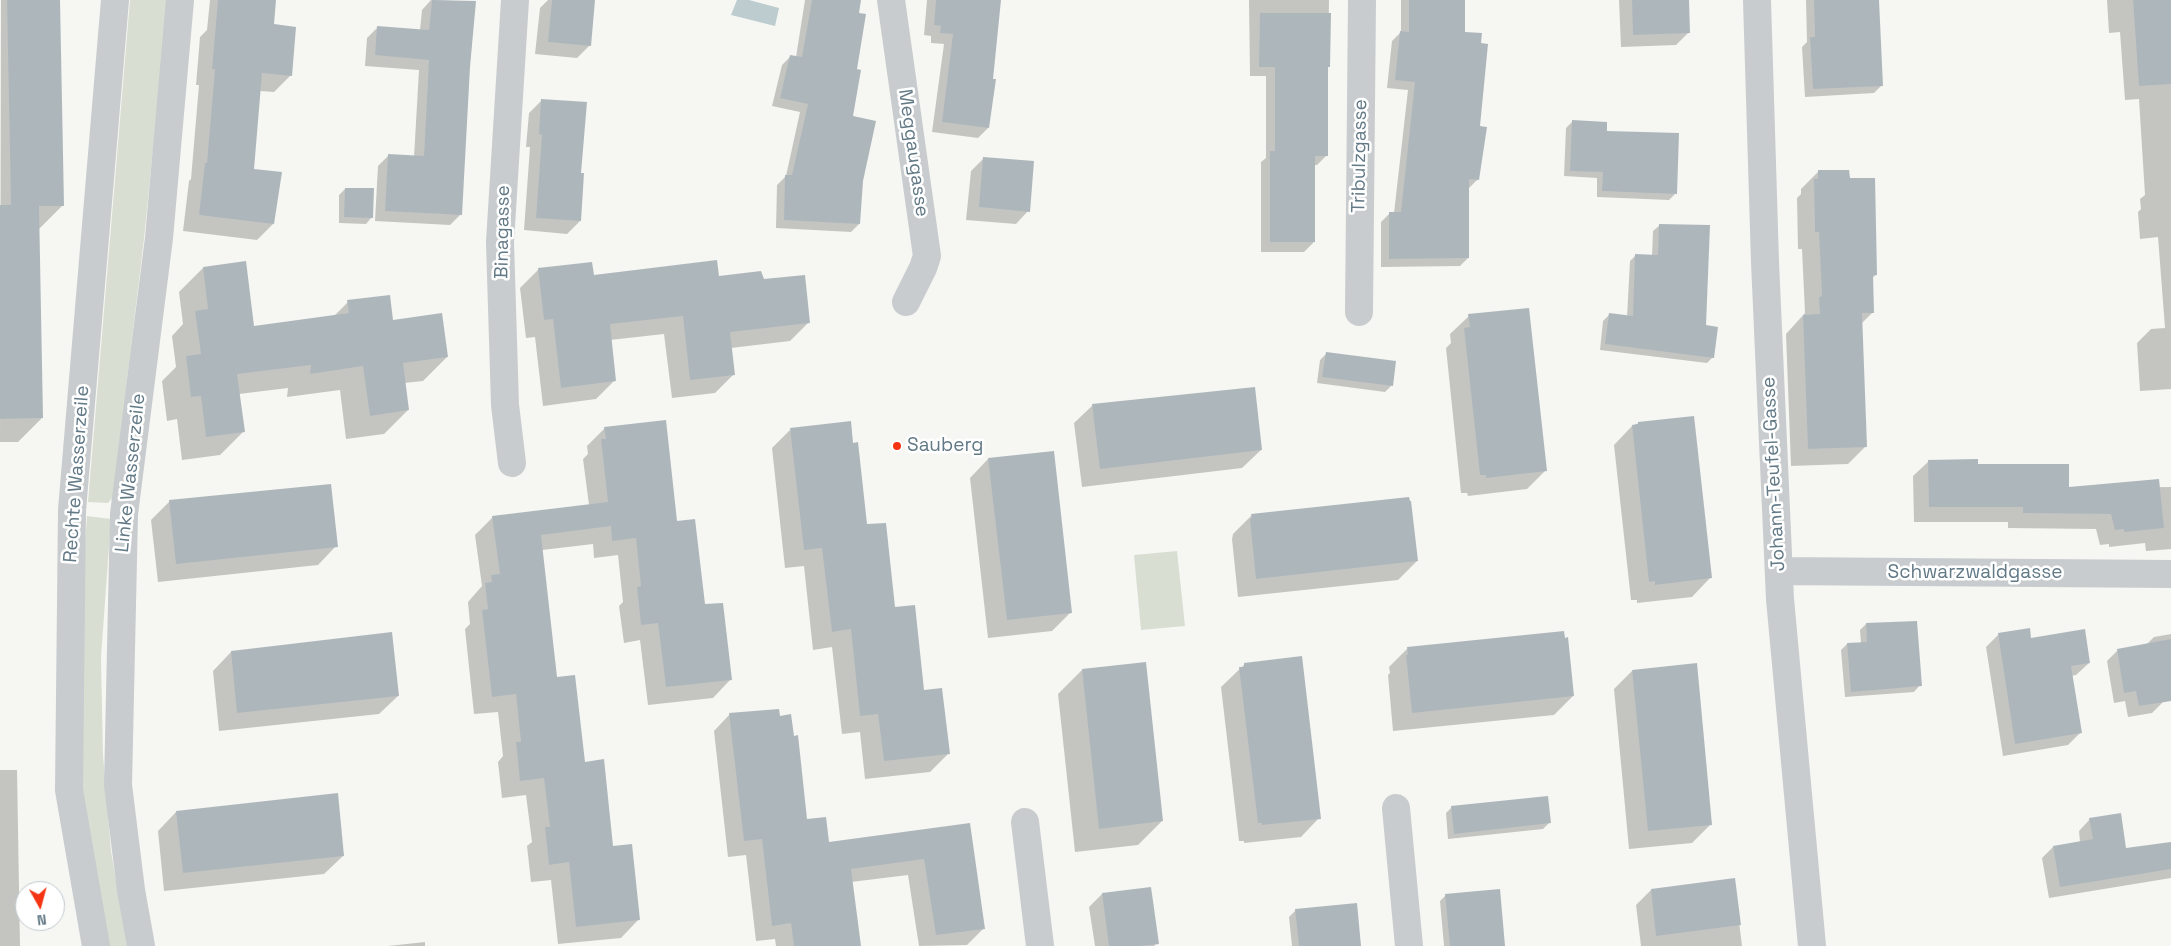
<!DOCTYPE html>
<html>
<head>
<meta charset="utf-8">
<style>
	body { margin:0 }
	#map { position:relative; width:2171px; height:946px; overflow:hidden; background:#f6f6f2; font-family:"Space Grotesk",sans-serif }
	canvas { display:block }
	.north { position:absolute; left:15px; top:881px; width:50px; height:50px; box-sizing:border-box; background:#fff; border:1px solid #c0c9cf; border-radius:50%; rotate:173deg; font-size:14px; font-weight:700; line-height:20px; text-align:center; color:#627986 }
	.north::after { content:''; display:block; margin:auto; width:18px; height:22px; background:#f53413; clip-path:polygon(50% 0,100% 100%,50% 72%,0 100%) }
</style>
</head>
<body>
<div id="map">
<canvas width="2171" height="946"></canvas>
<div class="north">N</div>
</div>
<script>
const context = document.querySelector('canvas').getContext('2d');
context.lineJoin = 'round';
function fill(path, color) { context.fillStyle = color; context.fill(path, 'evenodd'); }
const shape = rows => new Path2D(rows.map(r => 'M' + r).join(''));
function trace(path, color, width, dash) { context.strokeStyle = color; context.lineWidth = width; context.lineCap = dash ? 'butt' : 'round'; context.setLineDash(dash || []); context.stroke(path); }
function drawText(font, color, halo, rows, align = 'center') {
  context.font = font + ' "Space Grotesk",sans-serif'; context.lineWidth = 5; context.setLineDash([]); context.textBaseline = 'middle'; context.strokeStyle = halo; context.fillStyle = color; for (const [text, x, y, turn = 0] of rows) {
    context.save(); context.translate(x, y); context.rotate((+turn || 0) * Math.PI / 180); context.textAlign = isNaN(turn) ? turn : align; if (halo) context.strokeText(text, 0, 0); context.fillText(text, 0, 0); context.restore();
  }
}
fill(shape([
	[130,0,168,0,144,239,113,497,108,503,88,502],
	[87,516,111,519,101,657,103,755,111,851,127,946,105,946,83,810,81,605],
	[1177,551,1185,626,1141,630,1134,555]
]), '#d8dfd2');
fill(shape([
	[737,0,749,0,779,8,775,26,731,15]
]), '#bdcccf');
fill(shape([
	[1,0,58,0,62,206,38,230,42,418,18,442,0,442],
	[210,0,275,0,273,26,291,75,274,92,260,91,253,170,273,224,257,240,183,231,189,181,191,179,199,85,196,85,200,37,207,30],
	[431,0,475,2,469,67,461,214,450,225,375,221,378,166,389,155,414,157,419,70,365,66,367,38,378,27,420,30,422,10],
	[548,0,594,0,590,45,577,58,535,54,540,8],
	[805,0,859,0,856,70,851,117,859,224,851,232,776,228,777,185,786,176,800,112,772,106,782,65,791,56,796,57],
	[927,0,999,0,988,128,978,138,932,132,944,44,931,43,931,36,924,35],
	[1249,0,1329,0,1327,155,1317,165,1314,165,1314,242,1304,252,1261,252,1261,162,1266,158,1266,76,1250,76],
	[1401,0,1464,0,1464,33,1479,127,1478,179,1469,188,1468,258,1460,266,1381,267,1381,222,1390,213,1394,213,1408,90,1387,88,1392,41,1401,32],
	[1619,0,1688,0,1689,32,1676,45,1621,47],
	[1806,0,1878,0,1882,85,1874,93,1805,97,1802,47,1807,42],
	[2107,0,2171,0,2171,389,2140,391,2137,343,2151,329,2165,328,2158,237,2140,239,2138,212,2141,209,2140,199,2145,195,2139,99,2125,100,2120,32,2109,33],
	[542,100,580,174,580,221,567,234,524,230,530,147,526,147,529,113],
	[1573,121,1606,132,1675,194,1669,200,1597,197,1597,178,1564,176,1566,128],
	[984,158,1028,211,1016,224,966,220,971,171],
	[1818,172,1848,179,1876,275,1872,278,1873,312,1861,324,1865,447,1848,464,1791,466,1786,334,1805,313,1802,249,1798,249,1797,198,1801,194,1801,189],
	[345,189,372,217,366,224,339,223,339,195],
	[1660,225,1705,326,1713,357,1707,363,1600,350,1603,321,1609,315,1627,317,1630,261,1636,255,1652,256,1653,231],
	[203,268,252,327,334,316,348,302,392,321,447,357,423,381,404,383,408,410,384,434,346,439,340,390,287,397,288,388,239,394,243,432,220,455,182,460,177,419,167,421,162,381,176,367,172,336,183,324,179,292],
	[539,269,593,276,718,277,763,281,809,322,790,341,731,348,734,374,715,393,672,398,664,334,610,340,614,381,596,399,543,406,535,337,526,338,520,288],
	[1469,316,1546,470,1527,489,1468,496,1467,493,1461,493,1446,348,1451,343,1450,334],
	[1326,354,1392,385,1385,392,1317,383,1320,360],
	[1093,405,1261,450,1242,468,1082,487,1074,423],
	[1639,423,1710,578,1692,597,1637,603,1637,600,1631,600,1614,445,1632,426],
	[605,428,676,522,731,679,713,698,648,705,640,640,624,643,619,606,623,602,618,555,594,558,593,544,542,550,556,679,612,847,639,919,621,938,558,944,551,880,531,882,527,846,532,842,526,795,502,798,498,762,503,756,498,712,474,714,465,629,470,624,468,602,482,586,475,535,493,517,589,505,583,459,588,454,587,446],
	[790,430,865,526,923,691,949,753,930,772,865,779,860,732,842,734,832,647,813,650,804,566,785,568,772,448],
	[988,459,1071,612,1052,631,988,638,970,478],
	[1929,461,1977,465,2068,488,2171,487,2171,549,2146,551,2145,543,2109,547,2109,544,2100,545,2096,529,2008,528,2008,522,1914,522,1913,476],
	[170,501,336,546,318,565,158,582,151,520],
	[1252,515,1417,561,1398,580,1238,597,1232,539,1233,534],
	[1866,624,1920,685,1914,692,1845,697,1841,650,1847,644,1861,643,1860,630],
	[1999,634,2030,639,2089,663,2076,675,2071,676,2081,732,2068,745,2003,756,1986,647],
	[2171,634,2171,677,2163,702,2152,713,2128,717,2125,701,2114,703,2107,661,2118,650,2146,645,2154,637],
	[1408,648,1573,696,1554,715,1393,731,1388,675,1390,673,1389,667],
	[231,652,398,696,379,714,219,731,213,671],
	[1145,663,1162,821,1138,845,1075,852,1058,694,1082,670],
	[1245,664,1319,818,1301,837,1244,843,1244,841,1239,841,1221,687],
	[1632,671,1711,824,1692,843,1629,849,1614,689],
	[730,714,805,820,828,843,969,825,983,929,967,945,919,946,908,875,851,882,859,946,776,946,775,939,756,941,746,855,728,857,714,731],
	[0,762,0,770,17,770,20,946,0,946],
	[1452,807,1549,823,1543,829,1448,839,1446,813],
	[176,812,343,856,324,874,164,891,158,831],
	[2090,819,2125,849,2171,844,2171,878,2049,898,2042,858,2053,847,2080,842,2079,831],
	[1734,880,1742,946,1641,946,1636,905,1651,890],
	[1150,888,1157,943,1154,946,1095,946,1089,907,1102,894],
	[1446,895,1504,946,1444,946,1440,901],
	[1296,910,1360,946,1292,946,1289,917],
	[425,942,425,946,388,946]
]), '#0003');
fill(shape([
	[7,0,60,0,64,206,39,206,43,418,0,419,0,205,11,205],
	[218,0,276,0,274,24,296,27,292,76,262,73,254,169,282,172,274,224,199,215,205,163,207,163,215,69,212,69],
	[432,0,476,1,470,67,462,215,385,211,388,154,424,156,429,60,375,55,377,26,429,30],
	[552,0,595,0,591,46,548,42],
	[812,0,861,0,859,13,866,14,857,69,861,70,853,116,876,121,863,181,860,224,784,220,785,175,792,175,808,104,780,98,790,55,802,57],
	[936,0,1001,0,993,79,996,79,989,128,942,122,953,34,940,33,941,26,934,25],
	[1409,0,1465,0,1465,32,1482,33,1481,43,1488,44,1480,126,1487,127,1479,180,1469,179,1469,258,1389,259,1389,212,1401,212,1415,82,1395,80,1400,31,1409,32],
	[1632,0,1689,0,1690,33,1633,35],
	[1814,0,1879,0,1883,86,1813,89,1810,37,1815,37],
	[2133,0,2171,0,2171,84,2139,86],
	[1260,13,1331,13,1330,67,1328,67,1328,156,1315,156,1315,242,1270,242,1270,151,1275,151,1275,67,1259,67],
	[541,99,587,102,581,173,584,173,581,221,536,218,542,135,539,134],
	[1572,120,1607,122,1607,131,1679,133,1677,194,1602,191,1603,172,1570,171],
	[983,157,1034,161,1030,212,979,207],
	[1818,170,1849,170,1850,178,1875,178,1877,275,1873,275,1874,313,1862,313,1867,447,1808,449,1803,315,1820,314,1819,297,1822,296,1819,232,1815,232,1814,179,1818,179],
	[345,188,374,188,373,218,344,217],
	[1659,224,1710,225,1706,325,1718,327,1714,358,1605,344,1609,313,1633,316,1635,254,1658,255],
	[717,260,719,276,761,271,764,279,805,275,810,323,730,332,735,375,690,380,683,316,610,324,616,381,561,388,553,319,544,320,538,268,592,262,594,275],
	[246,261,254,326,349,313,347,300,390,295,393,320,442,313,448,357,403,363,409,410,370,416,363,366,310,374,311,365,237,374,245,432,206,437,201,396,191,397,186,356,201,354,195,311,208,309,203,267],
	[1529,308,1547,471,1486,478,1486,475,1480,475,1464,328,1470,327,1468,314],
	[1326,352,1396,361,1393,386,1322,377],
	[1255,387,1262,450,1100,469,1092,404],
	[1694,416,1712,578,1655,585,1655,581,1649,582,1632,425,1638,424,1638,422],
	[666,420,677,521,695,519,705,604,723,603,732,680,666,687,658,623,641,625,637,587,641,586,636,538,612,541,611,526,541,535,557,677,575,675,585,762,604,759,613,846,632,844,640,920,576,927,569,862,549,865,545,827,550,827,544,778,520,781,516,742,521,742,516,694,492,697,482,610,488,609,485,583,492,582,491,575,500,574,492,516,608,502,601,439,606,439,604,427],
	[851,421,853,443,858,442,867,524,886,523,895,607,915,605,924,690,942,688,950,754,884,761,878,714,860,716,851,629,832,632,822,548,804,550,790,428],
	[1054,451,1072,613,1007,620,988,458],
	[1978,459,1978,464,2069,464,2069,487,2159,479,2164,528,2124,532,2124,529,2115,530,2111,514,2023,513,2023,507,1929,507,1928,460],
	[331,484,338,547,176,564,169,500],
	[1409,497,1410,501,1411,501,1418,561,1256,579,1250,519,1252,518,1251,514],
	[1917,621,1922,686,1851,692,1847,643,1867,642,1866,623],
	[2030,628,2031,638,2085,629,2090,663,2071,666,2082,733,2015,744,1998,633],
	[1564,631,1565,638,1568,637,1574,696,1412,713,1406,655,1408,655,1407,647],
	[392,632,399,696,237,713,231,651],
	[2171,639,2171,701,2139,706,2136,691,2124,693,2117,649],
	[1302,656,1321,819,1262,825,1262,823,1258,823,1239,667,1244,667,1244,663],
	[1146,662,1163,821,1099,829,1082,669],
	[1697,663,1712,825,1648,831,1632,670],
	[779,709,780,716,791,714,794,736,798,735,807,819,826,817,829,842,970,823,985,929,936,935,924,859,851,869,861,946,794,946,791,923,772,926,762,839,744,841,729,713],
	[338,793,344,856,183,873,176,811],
	[1548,796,1551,823,1454,834,1451,806],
	[2121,813,2126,848,2171,842,2171,869,2060,887,2053,846,2093,839,2089,818],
	[1735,878,1741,925,1656,936,1651,889],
	[1151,887,1159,944,1140,946,1109,946,1102,893],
	[1500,889,1505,946,1450,946,1445,894],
	[1357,903,1361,946,1299,946,1295,909]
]), '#adb7bb');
trace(shape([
	[891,0,927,256,923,268,906,302],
	[1757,0,1765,262,1780,599,1812,946],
	[1359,312,1362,0],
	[512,463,505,405,500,242,515,0],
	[1779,571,2171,574],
	[1396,808,1409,946],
	[1025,822,1040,946],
	[96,946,69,790,72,510,115,0],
	[141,946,131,890,118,785,124,514,159,238,180,0]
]), '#c8ccce', 28);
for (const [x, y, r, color] of [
	[897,446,5,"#f53413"]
]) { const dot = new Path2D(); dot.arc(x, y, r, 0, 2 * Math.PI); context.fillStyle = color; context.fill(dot); trace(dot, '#fff', 2); }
drawText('19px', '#627986', '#fff', [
	["Meggaugasse",913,153,82],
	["Tribulzgasse",1360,156,-89],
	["Binagasse",503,232,-89],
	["Linke Wasserzeile",131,473,-84],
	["Rechte Wasserzeile",77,474,-86],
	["Johann-Teufel-Gasse",1774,474,-93],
	["Schwarzwaldgasse",1975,573]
]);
drawText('19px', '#627986', '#fff', [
	["Sauberg",907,446]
], 'left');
</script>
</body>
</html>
